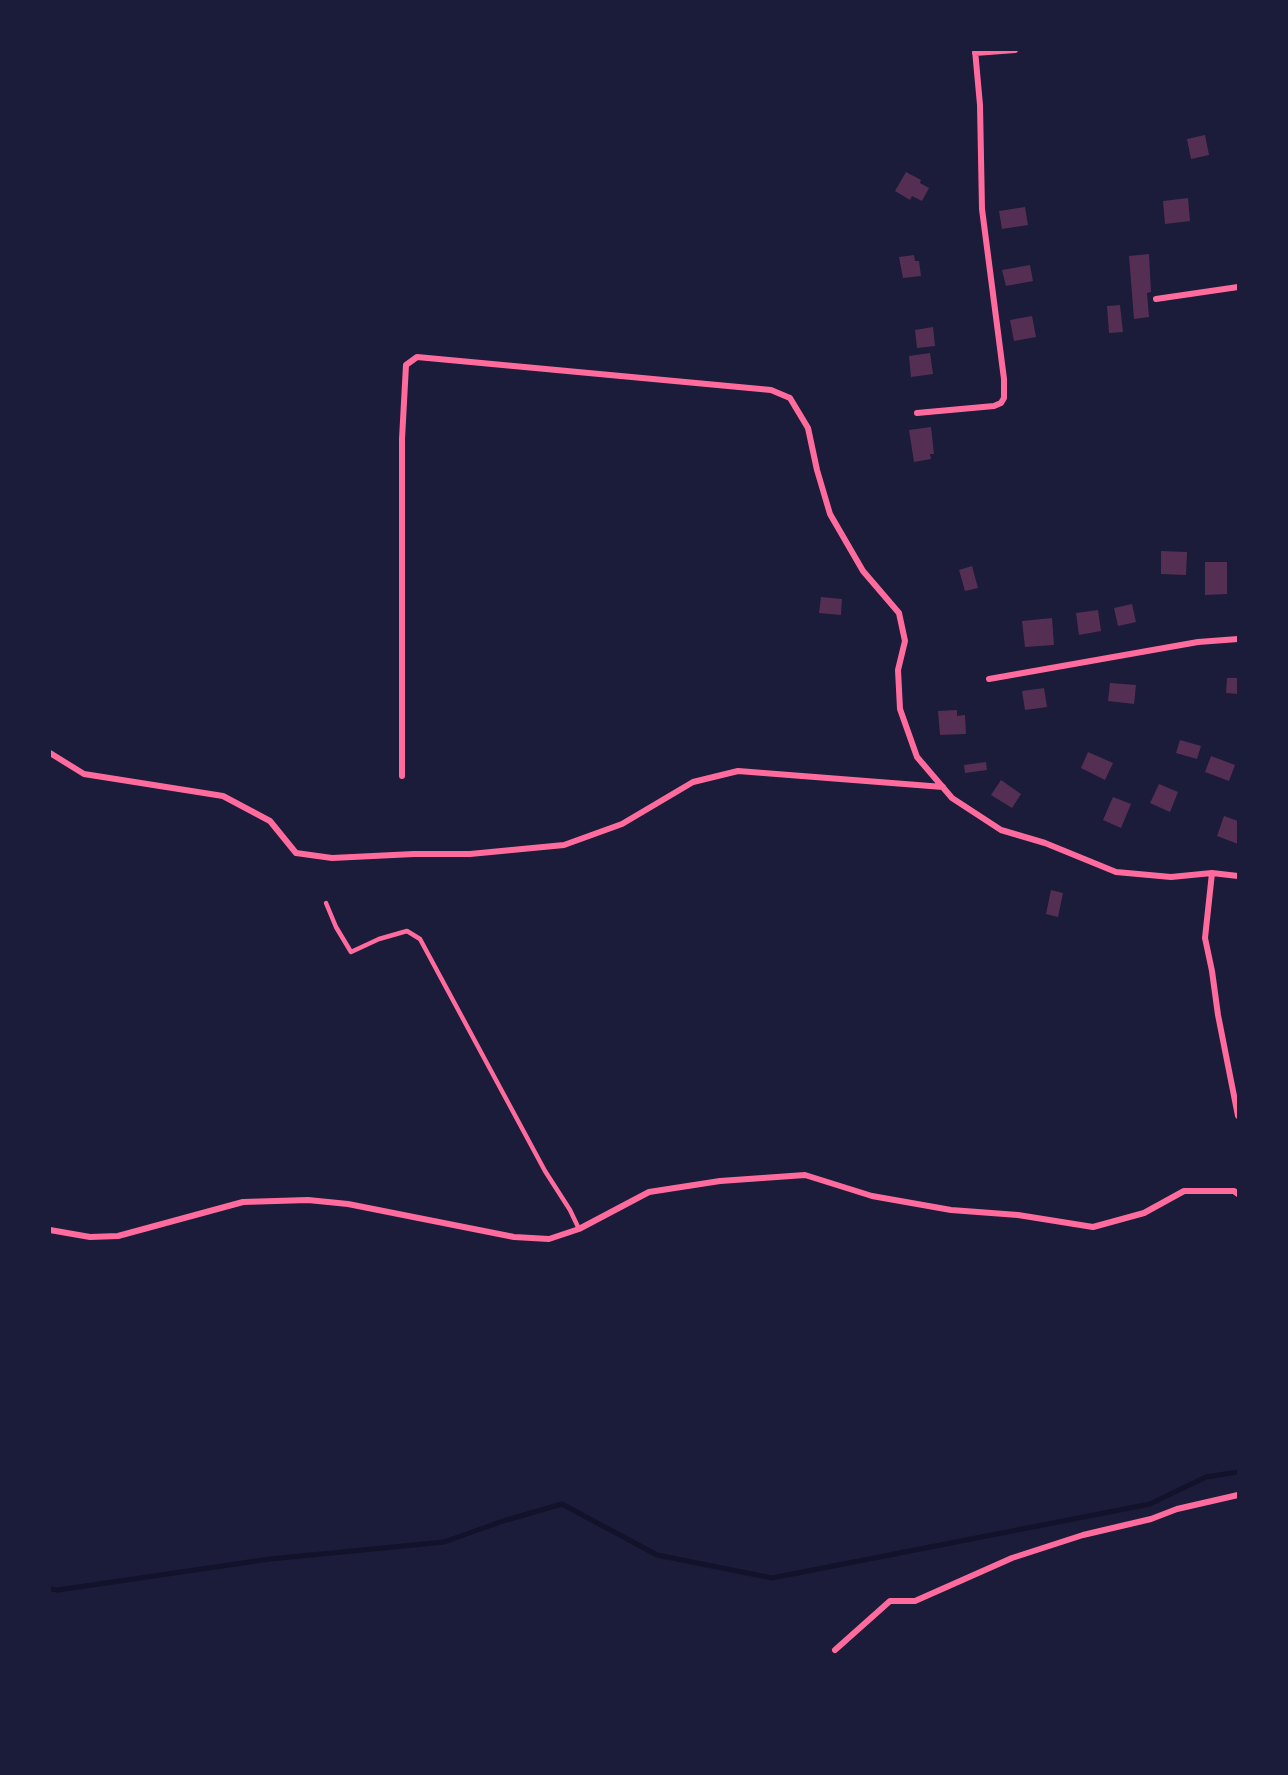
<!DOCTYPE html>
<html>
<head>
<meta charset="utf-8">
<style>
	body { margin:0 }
	#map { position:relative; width:1288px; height:1775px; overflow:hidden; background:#1b1b3a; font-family:Mulish,sans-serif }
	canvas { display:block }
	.frame { position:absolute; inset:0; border:51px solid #1b1b3a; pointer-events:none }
</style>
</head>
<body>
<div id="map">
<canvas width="1288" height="1775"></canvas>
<div class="frame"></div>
</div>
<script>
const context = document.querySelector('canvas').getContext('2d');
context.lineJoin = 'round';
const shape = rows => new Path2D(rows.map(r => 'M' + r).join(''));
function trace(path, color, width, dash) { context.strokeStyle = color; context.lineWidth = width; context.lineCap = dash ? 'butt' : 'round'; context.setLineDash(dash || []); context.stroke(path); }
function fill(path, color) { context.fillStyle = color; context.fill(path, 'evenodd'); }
trace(shape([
	[50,1589,58,1590,270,1559,444,1542,503,1521,562,1504,657,1555,772,1578,1150,1504,1206,1477,1238,1472]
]), '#12122b', 5);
fill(shape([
	[1205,135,1209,155,1191,159,1187,139],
	[906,172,921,180,920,183,929,188,922,201,912,196,910,200,895,191],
	[1188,198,1190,221,1165,224,1163,201],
	[1025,207,1028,225,1002,229,999,211],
	[1149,254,1151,292,1147,293,1149,317,1134,319,1129,256],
	[914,255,915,261,919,261,921,276,903,278,899,257],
	[1030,265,1033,281,1006,286,1002,270],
	[1120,305,1123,332,1109,333,1107,306],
	[1032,316,1036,337,1014,341,1010,320],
	[933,327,935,346,917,348,915,330],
	[930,353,933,374,911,377,909,356],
	[931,427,934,454,930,454,931,459,914,462,909,430],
	[1161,551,1187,552,1186,575,1161,574],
	[1205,562,1227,562,1227,594,1205,595],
	[972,566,978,588,965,591,959,570],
	[821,597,842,599,841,615,819,613],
	[1132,604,1136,622,1118,626,1114,608],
	[1098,610,1101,631,1079,635,1076,613],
	[1052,618,1054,645,1025,647,1022,621],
	[1227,678,1238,678,1238,694,1226,693],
	[1110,683,1136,685,1134,704,1108,701],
	[1044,688,1047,707,1025,710,1022,691],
	[957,710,957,716,965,715,966,734,940,735,938,711],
	[1180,740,1201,746,1197,759,1176,753],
	[1088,752,1113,763,1105,780,1081,768],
	[1211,756,1235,765,1229,781,1205,772],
	[986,762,987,770,965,773,964,765],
	[1001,780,1021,794,1012,808,991,795],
	[1159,784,1178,792,1170,812,1150,803],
	[1113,797,1131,804,1121,828,1103,820],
	[1224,816,1238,821,1238,844,1217,836],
	[1051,890,1063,893,1058,917,1046,914]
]), '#542f53');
trace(shape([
	[326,903,336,927,351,952,379,939,407,931,420,939,545,1171,570,1210,579,1229]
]), '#ff6b9d', 4.5);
trace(shape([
	[975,53,1015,50],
	[1156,299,1238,287],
	[917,413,994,406,1001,403,1004,398,1004,379,982,209,980,105,975,50],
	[989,679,1198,642,1238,639],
	[50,753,84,774,223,796,270,821,296,853,332,858,414,854,470,854,564,845,622,824,693,782,738,771,943,787],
	[402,776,402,439,406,365,417,357,771,390,790,398,808,428,817,470,830,514,863,571,899,613,905,641,898,670,900,709,917,757,952,798,1001,830,1045,843,1116,872,1171,877,1212,873,1238,876],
	[1212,873,1205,938,1212,971,1218,1015,1238,1116],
	[50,1230,90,1237,118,1236,243,1202,308,1200,348,1204,514,1237,549,1239,579,1229,649,1192,720,1181,805,1175,872,1196,951,1210,1018,1215,1093,1227,1144,1213,1184,1191,1234,1191,1238,1194],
	[835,1650,890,1601,915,1601,1012,1558,1083,1535,1151,1519,1177,1509,1238,1495]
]), '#ff6b9d', 6);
</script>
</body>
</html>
